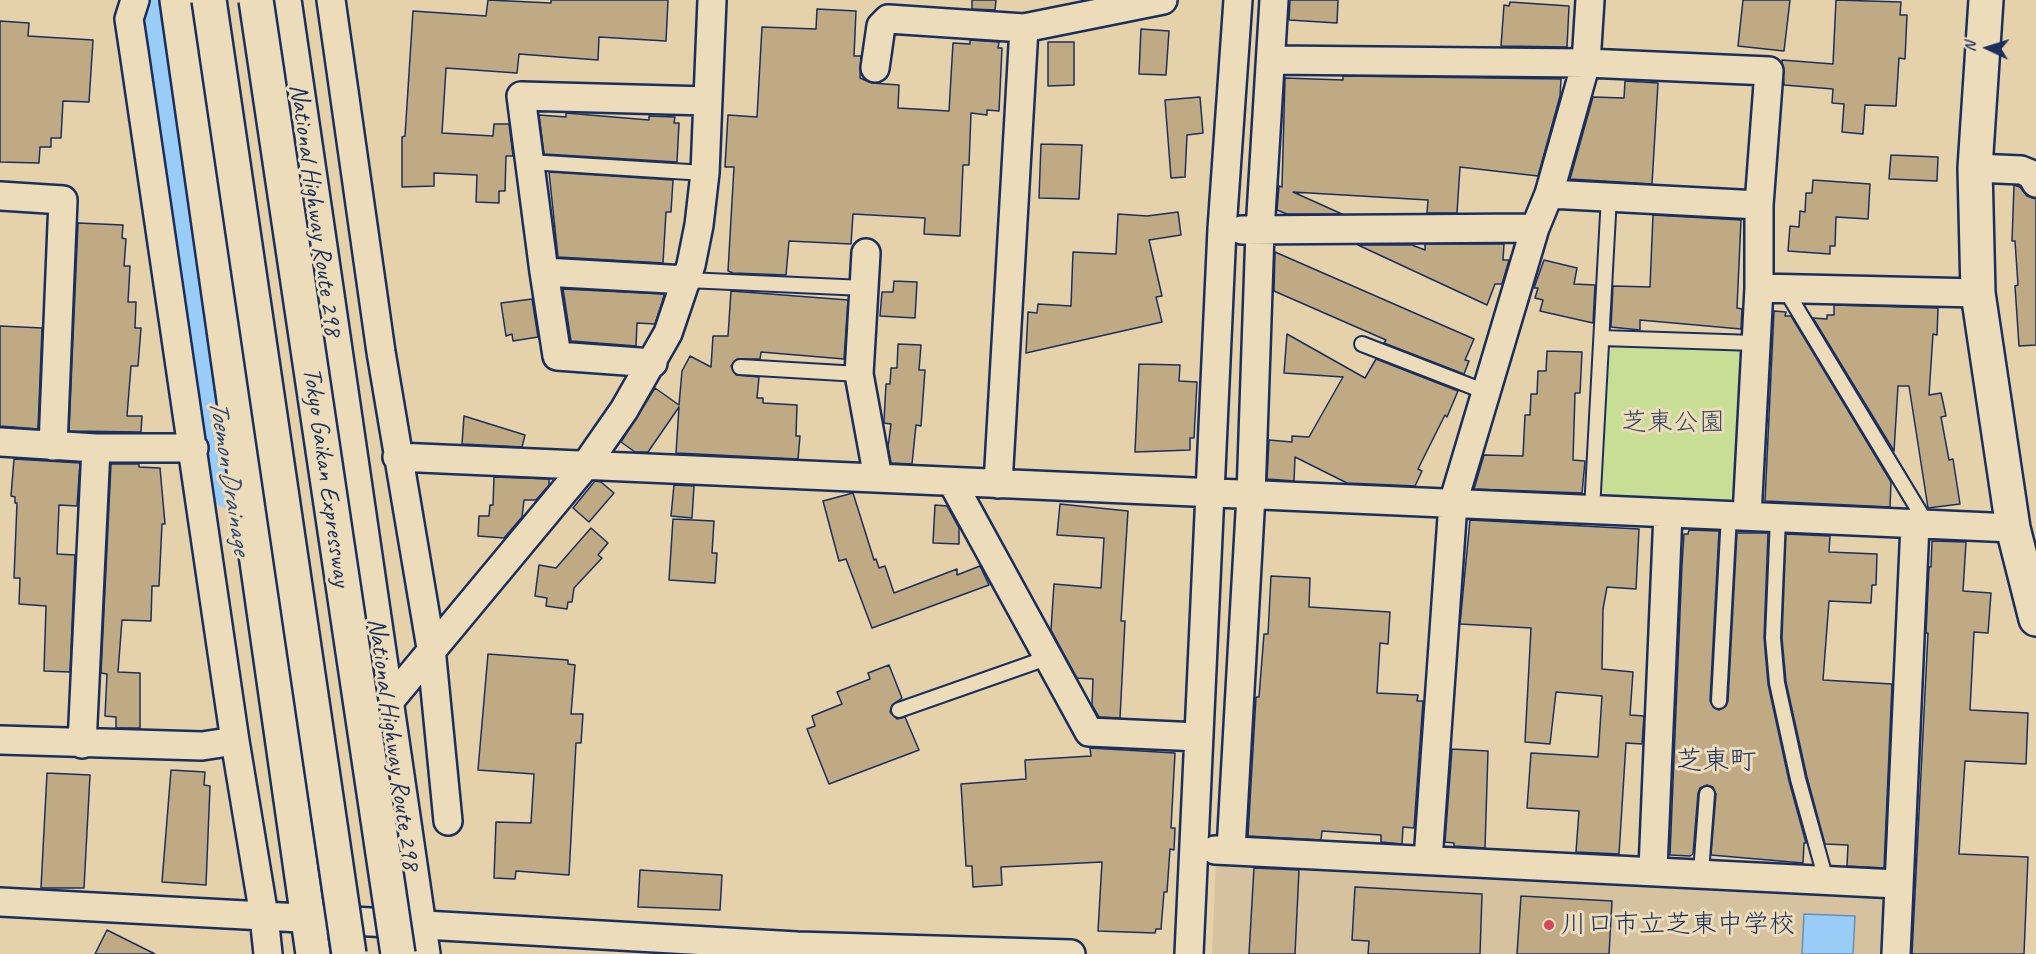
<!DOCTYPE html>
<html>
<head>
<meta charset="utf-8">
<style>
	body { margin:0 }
	#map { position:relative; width:2036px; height:954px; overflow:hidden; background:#e5d1aa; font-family:Caveat,sans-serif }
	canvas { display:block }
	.north { position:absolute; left:1958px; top:18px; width:60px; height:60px; -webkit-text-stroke:4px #eddcb9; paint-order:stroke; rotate:274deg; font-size:16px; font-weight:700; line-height:24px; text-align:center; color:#1b2f5e }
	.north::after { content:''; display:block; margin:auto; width:21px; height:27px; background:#1b2f5e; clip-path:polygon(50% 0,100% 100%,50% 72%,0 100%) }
</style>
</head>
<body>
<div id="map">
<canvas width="2036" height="954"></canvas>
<div class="north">N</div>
</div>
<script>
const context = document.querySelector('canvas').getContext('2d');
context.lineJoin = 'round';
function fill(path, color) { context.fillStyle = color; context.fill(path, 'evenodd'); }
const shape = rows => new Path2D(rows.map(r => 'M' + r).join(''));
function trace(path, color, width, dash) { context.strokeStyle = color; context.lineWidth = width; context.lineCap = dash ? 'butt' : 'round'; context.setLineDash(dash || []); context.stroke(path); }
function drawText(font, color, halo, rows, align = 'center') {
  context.font = font + ' Caveat,"Klee One",sans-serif'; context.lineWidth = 6; context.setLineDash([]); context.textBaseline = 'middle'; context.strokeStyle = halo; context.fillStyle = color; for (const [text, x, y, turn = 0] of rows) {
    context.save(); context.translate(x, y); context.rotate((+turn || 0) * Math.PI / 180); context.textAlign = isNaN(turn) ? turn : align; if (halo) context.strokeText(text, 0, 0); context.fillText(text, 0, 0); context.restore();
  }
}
fill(shape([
	[1216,860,1886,895,1883,954,1212,954]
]), '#d6c29e');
fill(shape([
	[1617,345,1739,351,1744,357,1737,496,1729,504,1609,498,1601,489,1608,354]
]), '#c7de94');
const water = shape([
	[1804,914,1855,916,1853,954,1802,954,1804,914]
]);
fill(water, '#99cdf7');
trace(water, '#678eba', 1.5);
trace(shape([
	[155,0,230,483]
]), '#99cdf7', 50);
const building = shape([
	[488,0,551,3,551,0,668,0,666,41,599,37,598,60,519,54,517,73,446,68,442,133,493,136,494,124,509,124,513,156,506,156,505,191,499,191,499,203,476,202,477,175,434,173,434,186,402,187,402,137,405,136,413,11,486,16,488,0],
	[972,0,996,0,995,10,972,9,972,0],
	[1290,0,1338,0,1337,23,1289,20,1290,0],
	[1743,0,1790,0,1784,51,1738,46,1743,0],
	[1836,0,1901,2,1900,15,1907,15,1905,59,1899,58,1896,106,1865,105,1863,134,1842,132,1844,104,1832,103,1833,89,1784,85,1782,60,1833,64,1836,0],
	[1510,2,1569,6,1567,47,1501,46,1504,5,1509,6,1510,2],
	[817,9,856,11,854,56,861,56,860,78,872,83,899,85,898,108,949,111,953,43,970,44,970,40,999,42,998,48,1002,48,999,111,987,110,987,115,971,113,969,165,963,165,960,236,924,234,925,218,853,214,851,244,789,241,786,275,733,273,728,271,734,167,725,167,728,115,757,117,762,27,816,29,817,9],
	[0,21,29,23,28,36,93,40,89,102,63,101,61,138,51,138,51,147,40,147,39,163,0,162,0,21],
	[1141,29,1169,31,1166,75,1139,74,1141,29],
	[1048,42,1074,42,1074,85,1048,86,1048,42],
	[1343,76,1561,79,1560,96,1538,176,1460,167,1457,213,1427,213,1428,200,1293,192,1342,214,1287,214,1277,210,1279,186,1282,187,1285,78,1343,80,1343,76],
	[1625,81,1658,83,1652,184,1570,179,1593,97,1624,98,1625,81],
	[1200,97,1203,133,1187,135,1185,177,1171,178,1165,100,1200,97],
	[566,113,649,120,649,116,675,117,674,123,679,123,677,162,544,154,539,115,566,117,566,113],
	[1041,144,1082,145,1079,199,1039,198,1041,144],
	[1891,155,1938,157,1937,181,1889,179,1891,155],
	[549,172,673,180,671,212,666,212,663,263,558,257,549,172],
	[1813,180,1870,184,1868,219,1836,217,1835,246,1830,246,1830,254,1788,251,1790,226,1799,227,1800,211,1805,212,1806,193,1812,193,1813,180],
	[2014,185,2020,187,2027,196,2036,199,2036,345,2019,346,2015,286,2018,285,2015,241,2012,241,2014,185],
	[1178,212,1181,235,1149,240,1162,296,1156,297,1162,322,1026,353,1028,312,1037,313,1038,304,1071,306,1073,252,1116,254,1118,214,1147,216,1178,212],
	[1653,215,1741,220,1737,308,1742,309,1741,329,1640,320,1640,330,1611,327,1613,286,1650,287,1653,215],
	[78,223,123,225,122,238,126,239,124,266,130,266,128,302,136,302,135,328,141,328,138,366,131,366,127,416,142,416,141,432,69,431,78,223],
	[1425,244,1504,244,1503,260,1509,260,1502,284,1495,284,1487,305,1358,245,1412,245,1425,250,1425,244],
	[1275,252,1474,339,1465,360,1469,361,1464,374,1384,343,1386,340,1274,291,1275,252],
	[1544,260,1577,268,1574,284,1595,285,1593,323,1540,311,1543,300,1535,298,1538,288,1534,288,1544,260],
	[894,281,917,282,915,318,880,316,882,292,893,292,894,281],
	[563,289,664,294,664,296,655,324,637,323,636,346,571,341,563,289],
	[731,291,848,300,844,359,761,352,760,359,737,359,731,366,736,375,759,377,757,398,763,398,763,403,797,405,796,436,800,436,798,459,676,453,679,407,648,452,635,452,621,442,655,388,679,405,682,371,690,356,711,367,713,336,728,336,731,291],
	[532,299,538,337,513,341,512,334,506,336,501,303,532,299],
	[1834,305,1938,308,1937,335,1933,334,1929,395,1941,393,1946,416,1941,417,1949,460,1953,459,1960,504,1928,508,1909,386,1898,386,1894,451,1813,318,1827,319,1827,315,1834,315,1834,305],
	[1774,311,1786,312,1785,316,1791,316,1891,482,1890,507,1765,501,1774,311],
	[0,326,42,328,38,429,0,426,0,326],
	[1287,334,1365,378,1376,359,1458,391,1447,417,1445,415,1418,469,1422,471,1415,486,1347,483,1295,457,1294,481,1267,479,1269,440,1292,442,1292,436,1309,437,1343,377,1284,373,1287,334],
	[898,344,921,345,919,370,925,370,921,426,916,425,912,464,891,463,888,447,891,424,884,423,884,421,886,384,890,384,891,368,897,368,898,344],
	[1547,351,1582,352,1580,393,1575,393,1573,460,1585,461,1582,493,1474,489,1484,455,1523,456,1525,415,1530,415,1531,394,1537,394,1538,371,1546,371,1547,351],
	[1139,364,1180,365,1179,381,1197,382,1194,438,1190,438,1190,450,1135,452,1139,364],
	[464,416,525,435,522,447,462,444,464,416],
	[14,459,80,463,77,506,59,505,57,554,75,555,70,672,44,671,46,606,19,604,20,578,14,578,17,503,15,503,15,497,11,496,14,459],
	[111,464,139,464,139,467,160,468,165,524,162,524,159,586,152,586,151,621,122,620,118,672,140,673,140,728,116,728,116,717,105,716,107,674,101,673,111,464],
	[494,477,549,479,549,485,536,500,524,500,522,517,504,538,478,536,479,516,489,516,490,505,493,505,494,477],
	[595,481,601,482,614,493,589,522,573,508,595,481],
	[674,485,694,486,692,518,671,516,674,485],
	[853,493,874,560,876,559,879,568,885,566,894,593,957,569,957,575,980,566,989,585,872,628,846,559,839,561,823,501,853,493],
	[1060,504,1128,511,1121,621,1125,621,1120,718,1099,717,1092,705,1093,679,1077,678,1051,630,1054,584,1101,588,1104,538,1057,535,1060,504],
	[935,505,947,506,959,528,959,544,933,543,935,505],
	[673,519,714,521,712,553,717,553,715,583,669,580,673,519],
	[1470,520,1639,529,1636,589,1607,587,1603,609,1602,669,1633,672,1630,715,1644,716,1642,744,1626,743,1619,854,1576,852,1579,811,1527,808,1531,753,1598,757,1602,696,1556,692,1550,744,1525,742,1531,628,1460,624,1470,520],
	[591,528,608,543,598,555,602,558,574,588,572,602,568,602,567,609,546,606,547,598,535,596,539,565,556,568,591,528],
	[1689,530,1719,531,1710,701,1714,708,1719,710,1726,706,1728,701,1737,533,1768,533,1764,638,1768,684,1789,781,1806,843,1804,843,1803,863,1711,855,1716,794,1713,787,1707,785,1700,788,1698,793,1693,854,1690,856,1670,855,1682,565,1684,534,1688,534,1689,530],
	[1786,534,1830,536,1829,552,1877,554,1876,585,1872,585,1871,603,1829,601,1823,680,1892,684,1884,868,1847,866,1848,845,1825,844,1807,777,1786,682,1782,638,1786,534],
	[1932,541,1966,542,1963,591,1991,593,1988,633,1974,632,1970,710,2028,713,2026,764,1965,761,1959,854,2028,857,2024,954,1912,954,1928,633,1926,633,1929,567,1931,567,1932,541],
	[1271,576,1310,578,1309,607,1390,612,1388,644,1380,643,1377,693,1418,695,1417,701,1423,701,1414,828,1403,827,1402,844,1381,842,1381,835,1322,831,1321,840,1248,836,1256,697,1259,697,1264,634,1268,634,1271,576],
	[488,654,568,660,568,664,575,665,571,714,583,714,581,743,576,743,569,875,516,871,515,879,494,878,496,822,531,823,534,774,478,770,488,654],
	[889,665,902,698,892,705,890,712,897,719,905,717,919,750,829,784,807,729,815,726,812,716,842,704,837,692,870,679,868,673,889,665],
	[1090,748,1175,753,1171,828,1175,828,1174,850,1170,849,1167,892,1164,892,1161,929,1156,929,1155,933,1098,931,1102,862,1001,867,1002,885,973,887,972,866,966,866,961,784,1026,779,1025,760,1091,756,1090,748],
	[1452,749,1488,751,1485,848,1454,846,1454,843,1445,842,1452,749],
	[171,770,205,772,204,785,210,786,206,885,162,882,171,770],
	[47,773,90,775,84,888,41,888,47,773],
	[1254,868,1299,870,1295,954,1249,954,1254,868],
	[640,870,722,875,720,910,638,907,640,870],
	[1355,887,1482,894,1480,954,1368,954,1369,941,1352,940,1355,887],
	[1521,896,1612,901,1609,954,1517,954,1521,896],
	[107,930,155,954,95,954,107,930]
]);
fill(building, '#bfaa84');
trace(building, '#1b2f5e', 1.5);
const lane = shape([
	[529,162,705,173],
	[687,280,864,288],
	[1785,289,1927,524],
	[1602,338,1755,343],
	[1362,344,1486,392],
	[740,367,859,374],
	[1592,510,1609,196],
	[1778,518,1773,638,1777,683,1798,779,1826,880],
	[1719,701,1729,515],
	[899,710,1047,658],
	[1701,872,1707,794]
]);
const street = shape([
	[135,0,129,19,134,52,235,741,264,916,797,946,1071,954],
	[331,0,381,352,431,648,448,821],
	[1271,60,1586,63,1769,71,1759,205,1759,288,1747,516],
	[875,68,881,26,888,19,1024,28,1163,0],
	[1975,168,2021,170,2031,174,2036,183],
	[1549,194,1759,205],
	[0,196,63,200,53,446],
	[1242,230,1535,228],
	[866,253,859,374,878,478],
	[544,272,557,356,653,363],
	[687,280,544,272,521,96,708,101],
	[1759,288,1978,293],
	[0,442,96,448,194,448],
	[397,457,2013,528],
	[952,482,1089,732,1199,737],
	[998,484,1024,28],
	[388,703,585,466,624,410,668,333,691,265,699,225,705,173,712,0],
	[0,740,202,746,235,741],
	[82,744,96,448],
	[1215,850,1897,884],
	[1231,850,1251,495,1260,231,1274,0],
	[1428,860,1453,503,1535,228,1549,194,1586,63,1590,0],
	[1653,869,1668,513],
	[0,902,264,916,268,954],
	[1189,954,1222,229,1238,0],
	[1896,954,1915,524]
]);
const secondary = shape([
	[1986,0,1975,168,1978,293,2013,528,2036,619]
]);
const highway = shape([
	[177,0,313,954],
	[284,0,423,954]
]);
trace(lane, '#1b2f5e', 18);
trace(street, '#1b2f5e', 32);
trace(secondary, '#1b2f5e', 38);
trace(highway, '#1b2f5e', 38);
trace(lane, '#eddcb9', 14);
trace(street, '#eddcb9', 27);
trace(secondary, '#eddcb9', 33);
trace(highway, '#eddcb9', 33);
const highwayBridge = shape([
	[209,0,349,954],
	[256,0,398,954]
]);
trace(highwayBridge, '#1b2f5e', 38, []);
trace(highwayBridge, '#eddcb9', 33);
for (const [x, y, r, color] of [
	[1549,925,6,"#d1495b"]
]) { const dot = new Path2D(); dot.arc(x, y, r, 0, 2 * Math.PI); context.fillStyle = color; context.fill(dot); trace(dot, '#eddcb9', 2); }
drawText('26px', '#1b2f5e', '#eddcb9', [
	["National Highway Route 298",315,210,82],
	["Tokyo Gaikan Expressway",326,477,82],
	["National Highway Route 298",393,744,82]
]);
drawText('26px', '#354966', '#eddcb9', [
	["芝東公園",1673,423]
]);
drawText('26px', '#1b2f5e', '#eddcb9', [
	["川口市立芝東中学校",1561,925]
], 'left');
drawText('italic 27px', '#2e4775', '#eddcb9', [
	["Toemon Drainage",229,477,81]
]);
drawText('27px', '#1b2f5e', '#eddcb9', [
	["芝東町",1716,762]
]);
</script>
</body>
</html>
